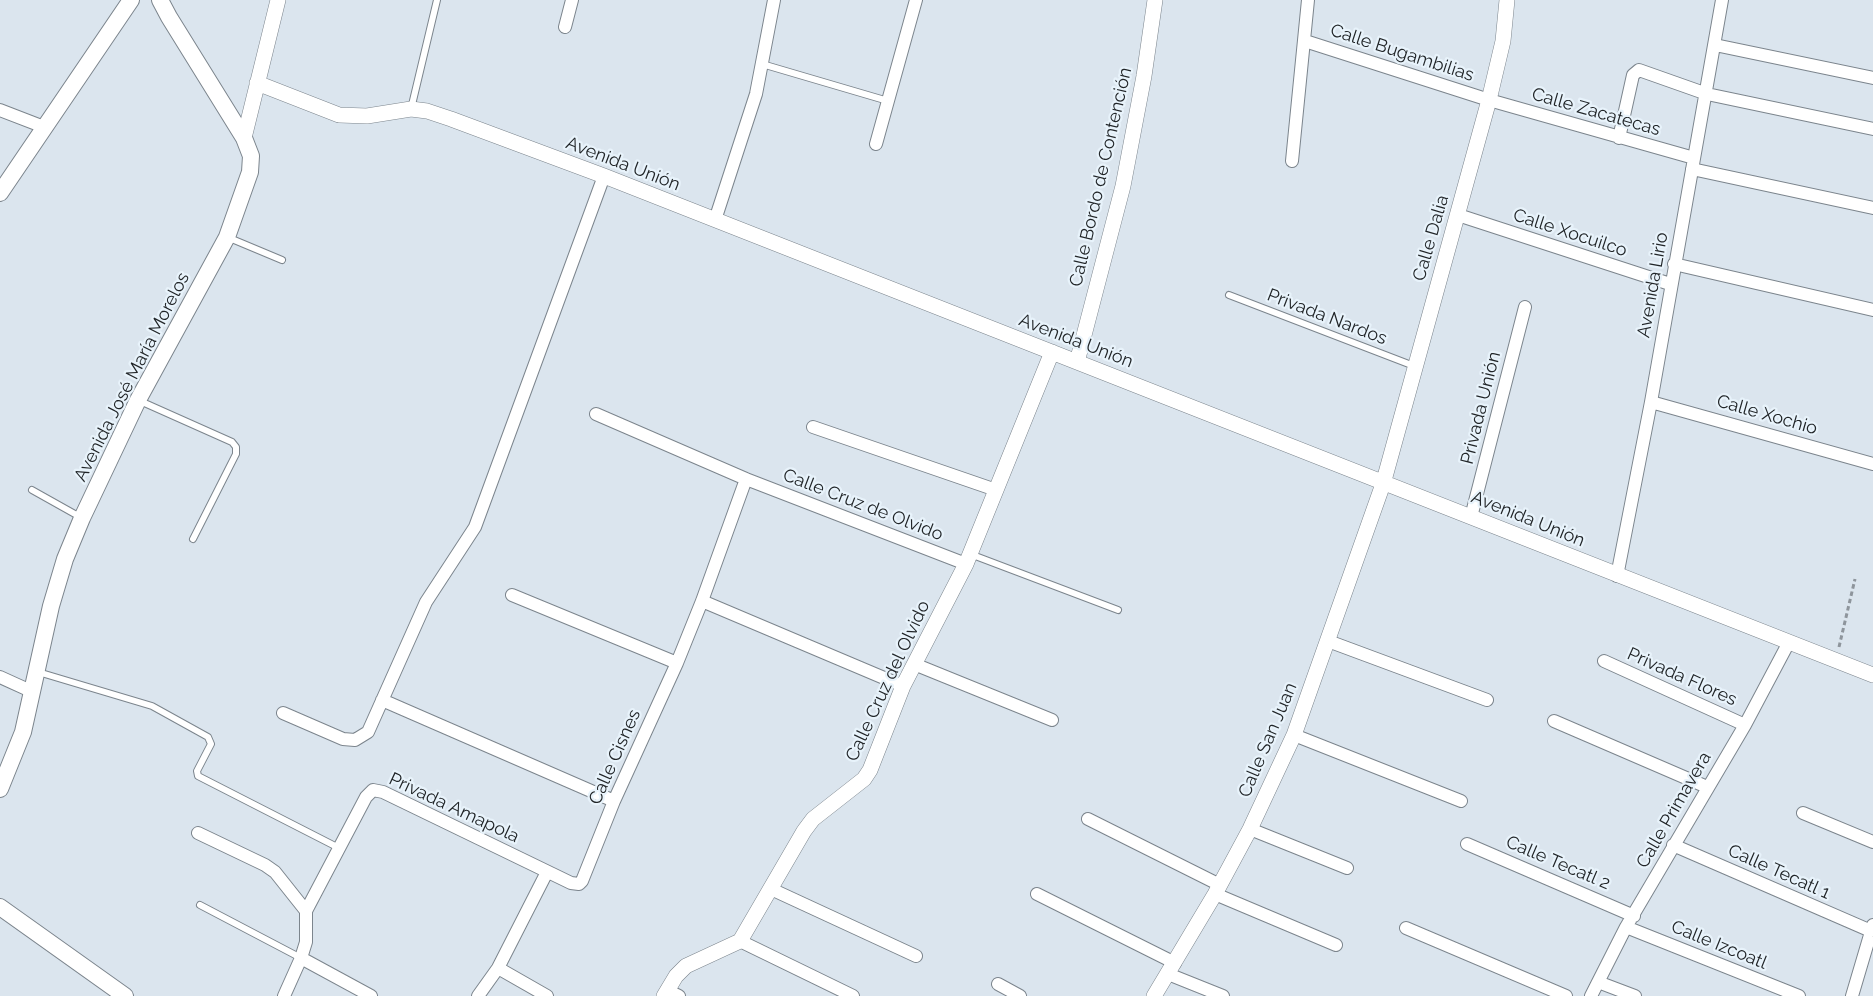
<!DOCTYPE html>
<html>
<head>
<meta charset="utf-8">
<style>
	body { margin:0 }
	canvas { display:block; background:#dbe5ee }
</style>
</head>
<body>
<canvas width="1873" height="996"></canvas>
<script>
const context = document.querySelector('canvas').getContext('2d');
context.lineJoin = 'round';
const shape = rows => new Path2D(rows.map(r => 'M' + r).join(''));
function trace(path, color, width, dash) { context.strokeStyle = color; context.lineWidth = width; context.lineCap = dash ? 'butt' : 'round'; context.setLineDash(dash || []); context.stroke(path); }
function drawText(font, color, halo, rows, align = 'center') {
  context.font = font + ' Raleway,sans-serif'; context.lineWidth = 4.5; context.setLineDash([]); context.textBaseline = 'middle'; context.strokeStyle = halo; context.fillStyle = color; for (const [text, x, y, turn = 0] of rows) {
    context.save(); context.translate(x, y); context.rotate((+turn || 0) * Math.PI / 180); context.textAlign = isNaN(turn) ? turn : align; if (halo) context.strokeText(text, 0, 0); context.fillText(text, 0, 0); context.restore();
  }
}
const service = shape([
	[762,64,888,101],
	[411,109,437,0],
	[227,237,282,260],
	[1229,295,1414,366],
	[140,401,232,442,236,447,236,454,193,539],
	[32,490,82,518],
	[970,554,1118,610],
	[38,672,152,706,208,737,211,744,197,771,198,776,339,848],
	[200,905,301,958]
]);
const minor = shape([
	[565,27,572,0],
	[1305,41,1489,100,1694,158],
	[1715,45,1873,78],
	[0,110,44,127],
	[1619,138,1633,75,1639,70,1707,94,1873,129],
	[876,144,916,0],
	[1292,161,1308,0],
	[1692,169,1873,208],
	[1458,215,1670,284],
	[715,220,756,94,774,0],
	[1674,264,1873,310],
	[1651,402,1873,464],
	[596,414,746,479,966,564],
	[813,427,996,490],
	[1471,517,1525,307],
	[1617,576,1651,402,1722,0],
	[512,595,677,663],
	[702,601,903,686],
	[1328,641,1487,700],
	[1604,661,1745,725],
	[914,664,1052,720],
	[0,677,33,692],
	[382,700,614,801],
	[283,713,343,739,355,740,368,732,426,602,475,527,604,176],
	[1554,721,1707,787],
	[1294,735,1461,801],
	[1803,813,1873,842],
	[1088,819,1220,885],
	[1250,829,1347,868],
	[198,833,265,865,275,872,306,911],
	[1467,844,1634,916],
	[1673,845,1871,931],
	[771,889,916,956],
	[1037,894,1175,963],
	[1215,894,1336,945],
	[1626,927,1799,996],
	[1406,928,1566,996],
	[740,941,853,996],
	[301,958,371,996],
	[498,968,547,996],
	[1168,974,1223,996],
	[1598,982,1635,996],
	[998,984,1020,996],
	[667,990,679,996],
	[284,996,301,958,306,942,306,911,366,797,373,790,383,792,571,883,579,884,582,881,614,801,677,663,702,601,746,479],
	[478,996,498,968,547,872],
	[1591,996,1626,927,1745,725,1789,642],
	[1852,996,1873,925]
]);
const tertiary = shape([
	[257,83,339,115,367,116,411,109,427,111,451,119,604,176,1873,675],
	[244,138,278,0],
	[1077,362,1123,186,1144,76,1155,0],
	[664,996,676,976,686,966,740,941,804,831,813,819,864,779,870,770,903,686,966,564,1052,352],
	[1154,996,1215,894,1250,829,1294,735,1383,484,1489,100,1503,41,1507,0]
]);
const secondary = shape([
	[0,193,131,0],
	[0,789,23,732,51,606,65,559,82,518,138,400,227,237,250,172,251,156,244,138,169,17,160,0],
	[0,907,125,996]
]);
trace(service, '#7c858d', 8);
trace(minor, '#7c858d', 14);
trace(tertiary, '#7c858d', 16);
trace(secondary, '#7c858d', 18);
trace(shape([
	[1839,647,1855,579]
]), '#8e959c', 3, [4.5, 3]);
trace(service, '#fff', 6);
trace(minor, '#fff', 12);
trace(tertiary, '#fff', 15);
trace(secondary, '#fff', 16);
drawText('18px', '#212528', '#e8f3fb', [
	["Calle Bugambilias",1402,53,18],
	["Calle Zacatecas",1596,112,16],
	["Avenida Unión",623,164,21],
	["Calle Bordo de Contención",1101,177,-77],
	["Calle Xocuilco",1570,233,18],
	["Calle Dalia",1431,238,-74],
	["Avenida Lirio",1653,285,-80],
	["Privada Nardos",1327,317,21],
	["Avenida Unión",1076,341,21],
	["Avenida José María Morelos",132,377,-63],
	["Privada Unión",1481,408,-76],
	["Calle Xochio",1767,415,16],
	["Calle Cruz de Olvido",863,505,21],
	["Avenida Unión",1528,519,22],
	["Privada Flores",1682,677,24],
	["Calle Cruz del Olvido",888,681,-65],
	["Calle San Juan",1268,740,-67],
	["Calle Cisnes",615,757,-66],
	["Privada Amapola",454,808,25],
	["Calle Primavera",1674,810,-60],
	["Calle Tecatl 2",1558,863,23],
	["Calle Tecatl 1",1779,872,24],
	["Calle Izcoatl",1719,945,22]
]);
</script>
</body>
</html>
